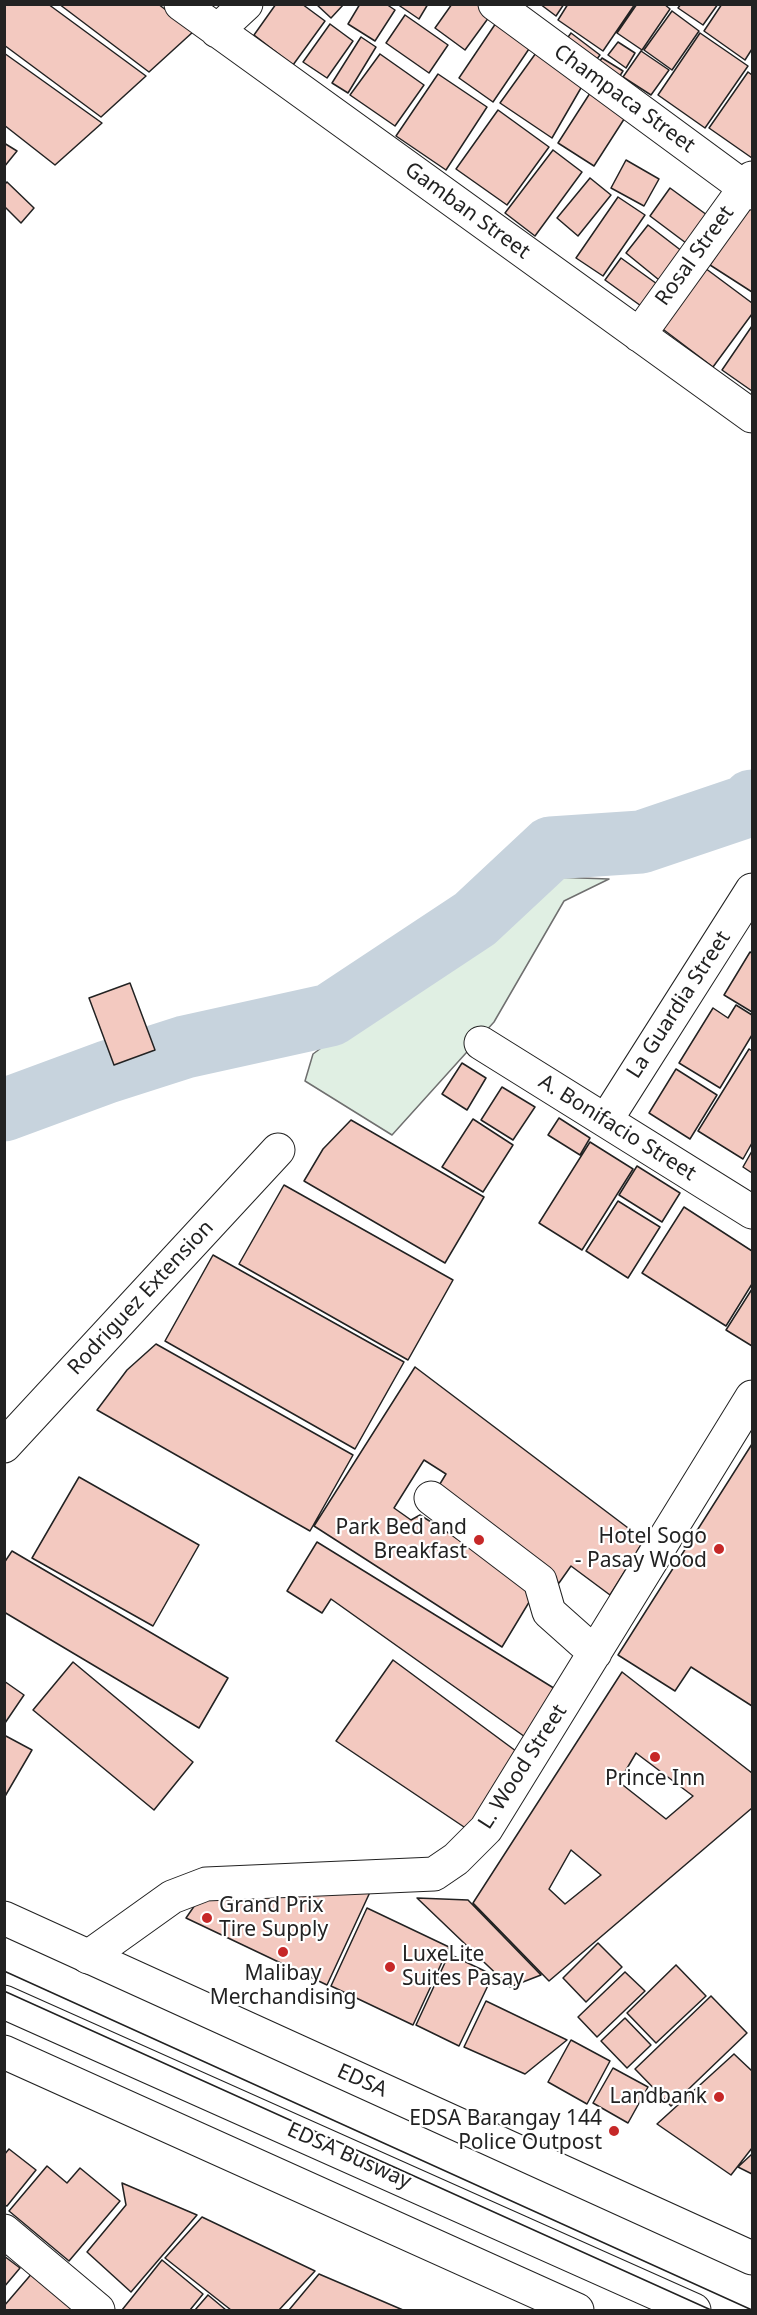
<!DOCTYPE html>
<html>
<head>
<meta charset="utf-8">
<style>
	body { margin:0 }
	#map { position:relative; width:757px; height:2315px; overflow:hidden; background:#fff; font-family:"Noto Sans",sans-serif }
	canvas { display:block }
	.frame { position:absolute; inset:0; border:6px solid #222; pointer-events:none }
</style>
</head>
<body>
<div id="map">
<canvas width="757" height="2315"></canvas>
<div class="frame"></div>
</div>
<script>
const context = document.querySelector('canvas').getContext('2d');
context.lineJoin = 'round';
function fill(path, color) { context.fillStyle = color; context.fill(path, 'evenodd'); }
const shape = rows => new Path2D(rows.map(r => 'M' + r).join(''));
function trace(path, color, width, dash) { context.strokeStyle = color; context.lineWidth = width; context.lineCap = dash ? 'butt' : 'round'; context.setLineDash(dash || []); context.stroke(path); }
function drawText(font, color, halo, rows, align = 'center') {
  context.font = font + ' "Noto Sans",sans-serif'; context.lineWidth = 4.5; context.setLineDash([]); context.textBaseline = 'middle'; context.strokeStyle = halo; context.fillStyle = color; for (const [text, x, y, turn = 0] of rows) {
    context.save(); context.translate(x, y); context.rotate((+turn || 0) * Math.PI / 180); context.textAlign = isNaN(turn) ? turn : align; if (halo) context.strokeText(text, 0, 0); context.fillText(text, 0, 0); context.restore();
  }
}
const green = shape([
	[552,877,609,879,564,901,494,1022,392,1135,305,1081,313,1054,552,877]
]);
fill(green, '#e0efe3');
trace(green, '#6f6f6f', 1.5);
trace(shape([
	[4,1110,107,1072,185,1047,330,1015,475,919,551,848,641,842,750,805,752,801]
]), '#c7d3dd', 63);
const building = shape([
	[4,4,48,4,146,76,101,117,4,45,4,4],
	[59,4,158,4,194,31,149,72,59,4],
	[276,4,302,4,325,21,293,65,254,35,276,4],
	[316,4,344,4,331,18,316,4],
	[360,4,386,4,395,10,375,41,348,24,360,4],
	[397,4,428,4,419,19,397,4],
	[452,4,480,4,492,13,465,50,435,28,452,4],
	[540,4,564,4,556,16,540,4],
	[568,4,635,4,603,51,558,20,568,4],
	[637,4,664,4,670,9,642,50,617,33,637,4],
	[681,4,718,4,703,25,678,8,681,4],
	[722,4,752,4,752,49,745,60,704,31,722,4],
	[672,11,699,31,672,70,644,50,672,11],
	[405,15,448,45,429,73,386,43,405,15],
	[498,20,533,43,493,102,459,78,498,20],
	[330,24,353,41,327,78,303,62,330,24],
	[571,33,600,55,590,68,561,47,571,33],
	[700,33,748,66,705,128,658,95,700,33],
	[361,37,376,47,348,93,332,83,361,37],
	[618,42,635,53,626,68,608,55,618,42],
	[541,46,585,81,552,138,500,103,541,46],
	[641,51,669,70,651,95,623,77,641,51],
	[4,53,102,123,55,165,4,125,4,53],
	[380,54,424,85,395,126,350,95,380,54],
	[602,58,623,71,614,85,593,71,602,58],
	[748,72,752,75,752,158,709,128,748,72],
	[438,74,487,107,446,170,396,136,438,74],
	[592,90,628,113,594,166,558,143,592,90],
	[498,110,549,147,507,205,456,169,498,110],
	[4,143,17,151,4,167,4,143],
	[553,150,582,172,535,236,505,213,553,150],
	[626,160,659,179,644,206,611,188,626,160],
	[590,178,611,195,578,236,557,218,590,178],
	[7,182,34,208,21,223,4,206,4,185,7,182],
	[670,188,707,215,686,243,650,216,670,188],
	[618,197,645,215,603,276,576,258,618,197],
	[748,206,752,209,752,292,710,265,748,206],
	[648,225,687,255,664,284,626,253,648,225],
	[621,258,664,289,648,311,605,280,621,258],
	[705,268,752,303,752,314,713,367,660,327,705,268],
	[752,326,752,391,722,370,752,326],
	[750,952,752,953,752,1012,724,995,750,952],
	[130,983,155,1050,114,1065,89,998,130,983],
	[736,1005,752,1015,752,1035,720,1088,679,1063,713,1008,728,1018,736,1005],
	[749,1049,752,1051,752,1143,743,1159,698,1131,749,1049],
	[462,1063,486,1078,467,1110,442,1094,462,1063],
	[676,1069,717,1095,690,1139,649,1113,676,1069],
	[502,1087,535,1107,513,1140,481,1120,502,1087],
	[559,1118,590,1138,580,1155,548,1135,559,1118],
	[473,1119,513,1145,483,1192,442,1167,473,1119],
	[351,1120,484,1197,445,1263,304,1181,323,1149,351,1120],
	[590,1142,633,1169,582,1250,539,1223,590,1142],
	[752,1151,752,1173,743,1167,752,1151],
	[637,1166,680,1193,662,1222,619,1195,637,1166],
	[284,1185,453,1280,408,1360,239,1264,284,1185],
	[618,1201,660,1227,628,1278,586,1251,618,1201],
	[684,1207,752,1251,752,1284,726,1326,642,1273,684,1207],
	[213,1255,404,1362,355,1449,165,1341,213,1255],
	[752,1289,752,1346,726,1330,752,1289],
	[156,1344,353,1455,310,1531,97,1410,127,1370,156,1344],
	[415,1367,644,1540,610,1595,571,1566,559,1583,435,1492,446,1474,424,1460,394,1508,411,1520,420,1515,537,1589,502,1647,314,1526,415,1367],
	[752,1444,752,1706,691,1667,675,1691,618,1655,752,1444],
	[79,1477,199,1545,153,1626,32,1558,79,1477],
	[317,1542,565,1695,535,1744,331,1599,322,1613,287,1591,317,1542],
	[12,1551,228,1678,199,1728,4,1612,4,1563,12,1551],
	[393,1660,524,1757,470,1831,336,1741,393,1660],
	[73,1662,193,1762,154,1810,33,1710,73,1662],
	[622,1672,752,1773,752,1808,549,1981,473,1903,622,1672],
	[636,1753,693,1796,666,1819,619,1782,636,1753],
	[571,1850,601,1875,565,1904,549,1889,571,1850],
	[4,1681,24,1695,5,1723,4,1723,4,1681],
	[4,1735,32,1750,4,1798,4,1735],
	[371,1890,327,1985,186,1918,195,1905,209,1898,371,1890],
	[417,1898,468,1900,541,1975,510,1987,417,1898],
	[367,1908,449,1947,413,2025,331,1986,367,1908],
	[598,1943,622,1967,586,2002,563,1978,598,1943],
	[449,1954,493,1975,459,2046,416,2025,449,1954],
	[676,1965,706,1996,656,2043,627,2013,676,1965],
	[625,1972,645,1991,597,2037,578,2017,625,1972],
	[711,1996,747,2033,671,2106,635,2069,711,1996],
	[486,2001,567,2040,525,2074,464,2047,486,2001],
	[625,2018,651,2045,627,2068,601,2041,625,2018],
	[571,2040,610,2061,587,2104,548,2082,571,2040],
	[734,2054,752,2071,752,2148,731,2175,657,2124,734,2054],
	[613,2068,648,2087,628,2123,593,2103,613,2068],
	[9,2149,36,2170,7,2206,4,2205,4,2155,9,2149],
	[752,2154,752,2174,738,2167,752,2154],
	[47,2166,67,2183,80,2168,120,2201,69,2261,9,2211,47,2166],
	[122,2183,197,2215,131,2292,87,2252,126,2205,122,2183],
	[202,2217,315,2271,279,2310,231,2310,165,2258,202,2217],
	[4,2256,20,2268,4,2287,4,2256],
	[162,2260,203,2294,190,2310,122,2310,162,2260],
	[34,2271,76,2306,72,2310,4,2310,4,2306,34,2271],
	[319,2274,403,2310,289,2310,319,2274],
	[208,2295,226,2310,195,2310,208,2295]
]);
fill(building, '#f3c9c0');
trace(building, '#222', 1.5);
const minor = shape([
	[181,4,752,416],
	[495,4,752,193],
	[217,31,246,4],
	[639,335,752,178],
	[481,1043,752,1212],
	[606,1120,752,890],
	[4,1446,278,1150],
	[431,1498,540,1581,549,1612,595,1653],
	[88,1957,172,1897,206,1884,434,1874,456,1859,486,1829,752,1397],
	[4,2002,694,2310],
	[4,2231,98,2310]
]);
const highway = shape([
	[4,1918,752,2258],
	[4,2052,577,2310]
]);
trace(minor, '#222', 35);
trace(highway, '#222', 35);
trace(minor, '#fff', 33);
trace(highway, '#fff', 33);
trace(shape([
	[4,1971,752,2310],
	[4,1991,711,2310]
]), '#222', 1.5);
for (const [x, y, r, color] of [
	[479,1540,6,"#c62828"],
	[719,1549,6,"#c62828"],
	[655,1757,6,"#c62828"],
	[207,1918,6,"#c62828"],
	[283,1952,6,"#c62828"],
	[390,1967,6,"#c62828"],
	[719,2097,6,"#c62828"],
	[614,2131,6,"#c62828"]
]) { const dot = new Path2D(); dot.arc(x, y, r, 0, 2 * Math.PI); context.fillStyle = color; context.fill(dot); trace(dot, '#fff', 2); }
drawText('21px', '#222', '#fff', [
	["Champaca Street",624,99,36],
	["Gamban Street",467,211,36],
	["Rosal Street",695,256,-54],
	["La Guardia Street",679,1005,-57],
	["A. Bonifacio Street",617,1128,32],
	["Rodriguez Extension",141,1298,-47],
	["L. Wood Street",523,1767,-57],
	["EDSA",362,2081,24],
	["EDSA Busway",349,2156,24]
]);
drawText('21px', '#222', '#fff', [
	["Park Bed and",467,1528],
	["Breakfast",467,1552],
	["Hotel Sogo",707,1537],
	["- Pasay Wood",707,1561],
	["Prince Inn",655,1779,"center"],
	["Grand Prix",219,1906,"left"],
	["Tire Supply",219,1930,"left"],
	["LuxeLite",402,1955,"left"],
	["Suites Pasay",402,1979,"left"],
	["Malibay",283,1974,"center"],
	["Merchandising",283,1998,"center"],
	["Landbank",707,2097],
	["EDSA Barangay 144",602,2119],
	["Police Outpost",602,2143]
], 'right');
</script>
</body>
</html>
